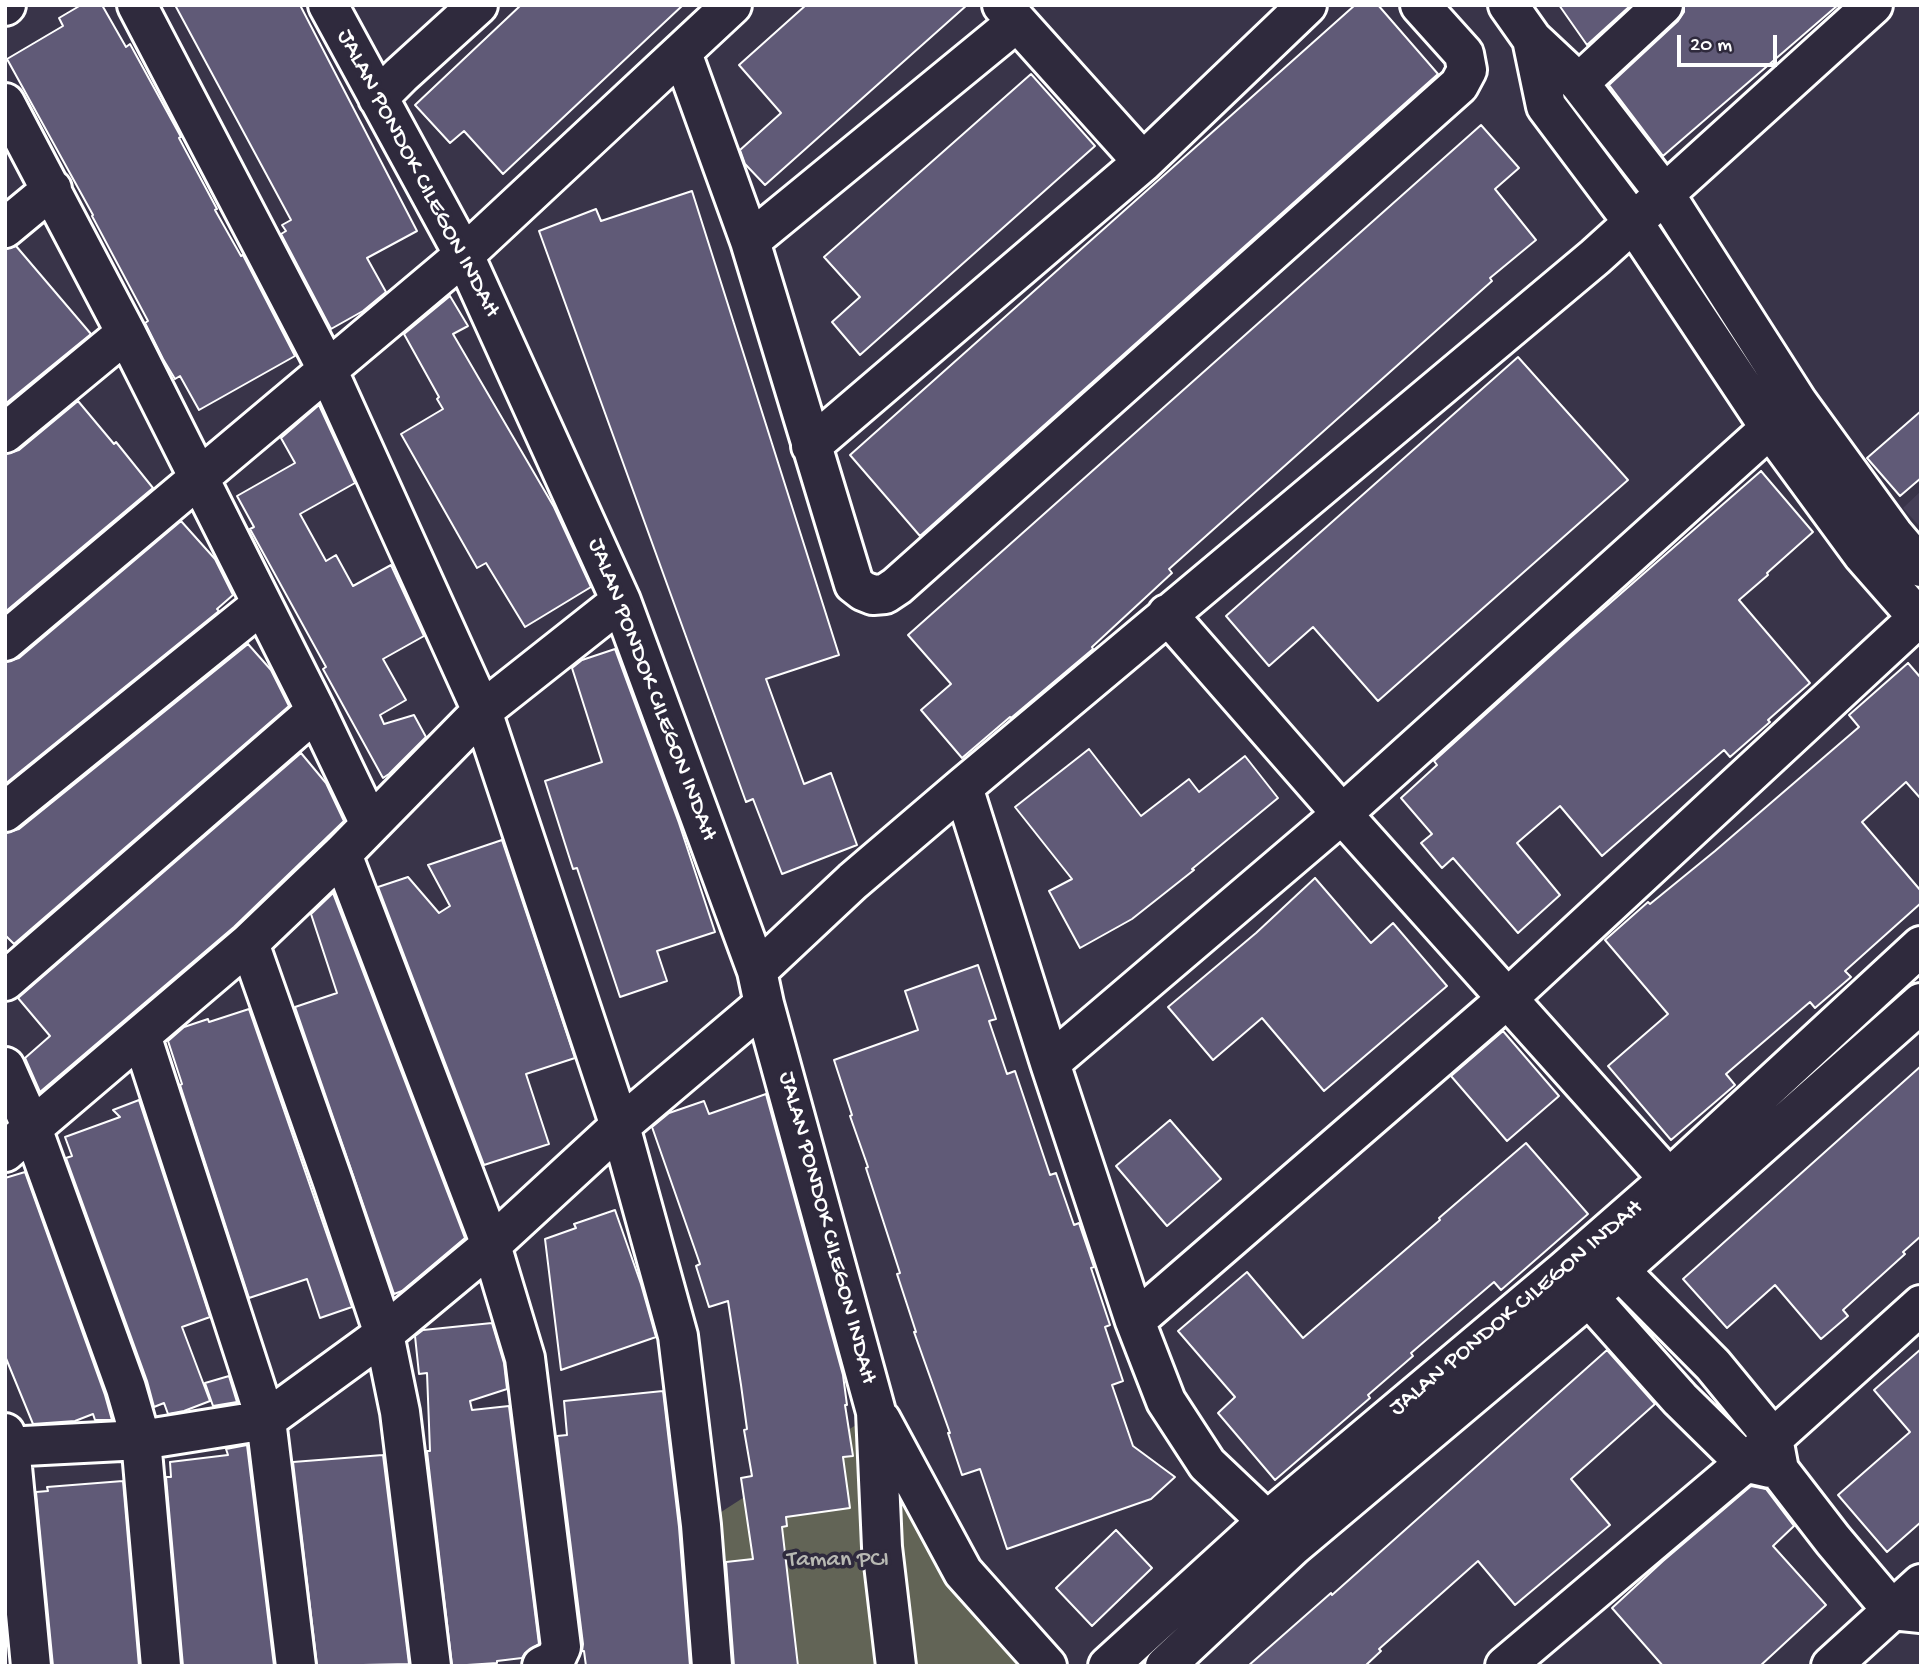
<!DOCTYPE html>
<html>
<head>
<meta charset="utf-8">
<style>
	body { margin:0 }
	#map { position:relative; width:1926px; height:1671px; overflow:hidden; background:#393449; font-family:"Gochi Hand",sans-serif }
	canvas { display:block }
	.frame { position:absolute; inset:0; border:7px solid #fff; pointer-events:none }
	.scale { position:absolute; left:1677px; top:35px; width:100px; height:32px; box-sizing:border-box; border:4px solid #fff; border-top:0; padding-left:9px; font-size:21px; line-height:24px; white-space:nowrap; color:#fff; -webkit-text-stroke:5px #2f2a3d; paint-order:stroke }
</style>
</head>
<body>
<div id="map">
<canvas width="1926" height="1671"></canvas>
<div class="frame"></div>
<div class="scale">20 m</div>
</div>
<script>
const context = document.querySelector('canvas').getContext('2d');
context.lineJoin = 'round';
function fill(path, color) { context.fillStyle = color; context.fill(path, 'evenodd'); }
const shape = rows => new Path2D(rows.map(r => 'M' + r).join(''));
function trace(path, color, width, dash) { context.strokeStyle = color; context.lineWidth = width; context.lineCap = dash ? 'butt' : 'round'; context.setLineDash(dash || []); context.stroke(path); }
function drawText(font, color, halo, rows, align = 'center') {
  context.font = font + ' "Gochi Hand",sans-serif'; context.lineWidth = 7; context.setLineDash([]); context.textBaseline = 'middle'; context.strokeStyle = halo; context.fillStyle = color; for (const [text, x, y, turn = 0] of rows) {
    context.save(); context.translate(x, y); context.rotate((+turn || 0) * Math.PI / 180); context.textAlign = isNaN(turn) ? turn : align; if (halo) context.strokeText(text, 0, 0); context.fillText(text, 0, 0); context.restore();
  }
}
fill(shape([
	[1921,491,1921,528,1903,508]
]), '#453f57');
fill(shape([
	[876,1412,1047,1666,712,1666,701,1525]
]), '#626456');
const building = shape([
	[81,5,102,5,126,47,130,44,181,137,179,138,217,209,215,210,241,256,243,255,295,356,199,410,180,376,175,379,163,359,145,323,148,321,92,216,93,215,7,59,63,26,59,18,81,5],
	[175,5,300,5,417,231,367,258,386,292,363,311,331,329,281,234,286,231,282,225,291,220,175,5],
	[521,5,683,5,503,174,464,131,450,143,415,105,521,5],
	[806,5,967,5,765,185,745,164,740,150,781,113,739,65,806,5],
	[1355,5,1378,5,1438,74,920,536,850,455,1355,5],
	[1559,5,1631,5,1587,45,1559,5],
	[1684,5,1838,5,1663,156,1609,85,1678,21,1684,12,1684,5],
	[1031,74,1095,146,860,355,832,322,860,297,824,257,1031,74],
	[1481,125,1519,168,1495,189,1536,240,1490,278,1492,281,1169,569,1172,573,1092,647,1093,649,1011,718,1010,717,962,758,921,710,951,684,908,635,1481,125],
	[692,191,839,655,766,679,804,784,831,773,857,845,782,874,753,799,746,802,539,231,596,209,601,221,692,191],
	[16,246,91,334,5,404,5,249,16,246],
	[450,296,468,326,453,334,554,507,591,587,525,627,486,563,477,568,401,434,443,409,437,399,439,397,404,334,450,296],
	[1518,357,1628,480,1378,701,1313,627,1269,666,1226,616,1518,357],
	[78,401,114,444,116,442,153,488,5,612,5,454,19,450,78,401],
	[319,405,355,483,300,514,326,561,336,555,353,586,391,565,424,636,383,659,406,700,380,715,384,724,414,715,426,737,389,774,383,778,323,669,326,667,250,529,254,527,237,496,295,463,281,438,319,405],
	[1921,411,1921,478,1900,496,1867,458,1921,411],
	[1761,471,1813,532,1767,573,1768,575,1739,600,1810,683,1768,720,1770,722,1730,757,1724,750,1602,856,1560,806,1517,843,1560,895,1518,933,1453,858,1442,868,1421,843,1432,834,1401,798,1437,765,1434,761,1570,638,1761,471],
	[181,521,215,559,233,595,217,609,219,611,5,784,5,662,19,658,181,521],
	[248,644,271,670,289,706,14,944,5,935,5,833,19,829,248,644],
	[615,649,679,823,715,932,657,951,667,981,620,997,577,868,573,869,545,781,602,762,572,668,582,660,615,649],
	[1908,663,1921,678,1921,799,1906,782,1862,822,1921,891,1921,903,1845,971,1851,977,1815,1008,1810,1002,1726,1074,1735,1085,1671,1140,1608,1066,1668,1014,1605,940,1648,902,1650,904,1715,851,1859,727,1849,715,1908,663],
	[1089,749,1141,816,1189,779,1199,792,1245,756,1278,798,1192,869,1194,870,1132,919,1080,948,1049,891,1072,879,1015,807,1089,749],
	[301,753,326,783,344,821,234,927,40,1092,25,1058,50,1036,18,998,301,753],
	[502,840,575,1058,526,1074,549,1144,484,1165,378,887,408,877,439,913,450,906,428,865,502,840],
	[1315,878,1371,943,1393,923,1447,986,1324,1091,1262,1018,1213,1060,1168,1007,1256,933,1315,878],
	[333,893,465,1238,402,1291,394,1294,295,1007,337,993,311,914,333,893],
	[978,965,996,1019,989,1021,1007,1074,1015,1071,1050,1175,1056,1173,1074,1225,1079,1223,1094,1267,1091,1268,1110,1325,1105,1327,1123,1381,1112,1385,1133,1446,1175,1477,1151,1499,1007,1549,980,1469,962,1475,948,1433,950,1433,914,1332,916,1332,897,1274,900,1273,866,1168,868,1167,850,1116,852,1115,834,1060,918,1030,905,991,978,965],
	[249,1009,352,1307,320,1318,307,1279,249,1298,180,1085,182,1084,168,1041,184,1027,208,1019,209,1022,249,1009],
	[1503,1031,1559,1096,1507,1141,1451,1076,1503,1031],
	[1921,1066,1921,1236,1903,1252,1905,1254,1843,1310,1848,1316,1821,1339,1775,1285,1727,1328,1683,1279,1921,1066],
	[766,1094,843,1375,847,1405,845,1405,853,1456,843,1457,850,1508,786,1517,787,1526,782,1527,798,1666,734,1666,726,1562,753,1559,741,1478,752,1476,744,1430,747,1429,741,1385,728,1301,709,1307,696,1266,700,1264,652,1127,669,1113,704,1101,709,1114,766,1094],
	[139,1100,210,1317,182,1327,210,1401,184,1411,168,1414,164,1403,154,1407,147,1381,66,1158,72,1156,65,1137,120,1117,113,1110,139,1100],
	[1170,1120,1221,1179,1167,1226,1116,1166,1170,1120],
	[1526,1143,1588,1214,1501,1290,1494,1282,1453,1317,1411,1353,1413,1356,1368,1395,1370,1398,1275,1480,1218,1413,1235,1397,1178,1331,1247,1272,1303,1338,1440,1220,1439,1218,1526,1143],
	[25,1172,105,1395,112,1420,95,1420,93,1414,75,1421,33,1424,5,1356,5,1178,25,1172],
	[615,1210,641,1284,656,1337,561,1370,545,1239,576,1228,574,1224,615,1210],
	[492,1323,504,1363,507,1389,470,1401,472,1410,509,1406,539,1644,525,1653,522,1658,497,1661,497,1663,452,1666,427,1451,430,1451,427,1373,419,1374,415,1336,423,1330,492,1323],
	[1921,1349,1921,1522,1887,1552,1838,1495,1910,1432,1874,1390,1921,1349],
	[1607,1350,1655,1404,1571,1479,1610,1525,1515,1605,1478,1561,1379,1649,1381,1651,1365,1666,1248,1666,1331,1593,1332,1595,1607,1350],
	[229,1376,237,1402,213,1406,205,1383,229,1376],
	[663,1391,679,1527,690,1666,586,1666,584,1651,582,1651,583,1644,557,1436,567,1435,564,1401,663,1391],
	[247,1445,274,1666,183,1666,166,1477,171,1477,170,1462,228,1455,226,1449,247,1445],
	[383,1455,409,1664,317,1666,293,1462,383,1455],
	[123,1481,139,1666,53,1666,36,1492,48,1491,47,1487,123,1481],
	[1751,1486,1766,1489,1794,1526,1773,1546,1826,1605,1760,1666,1663,1666,1612,1608,1663,1561,1751,1486],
	[1116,1530,1152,1568,1092,1626,1056,1588,1116,1530]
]);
fill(building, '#605a77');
trace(building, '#fff', 2);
const minor = shape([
	[137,5,327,369,482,711,620,1126,678,1336,701,1525,712,1666],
	[328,5,464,255,621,601,757,971,764,1004,876,1412,882,1547,896,1666],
	[1002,5,1143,162],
	[1508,5,1532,39,1579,83,1664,193,1798,403,1893,534,1921,567],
	[5,6,6,5],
	[1532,39,1546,106,1633,222,1770,428,1863,555,1921,621],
	[682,53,750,241,854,584,863,591,873,595,885,594,897,586,1459,85,1467,70,1464,54,1420,5],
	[1579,83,1663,5],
	[378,98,401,75,478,5],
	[5,103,126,333,316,711,370,824],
	[5,228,52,189],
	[750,241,1017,22],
	[5,433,126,333],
	[811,446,1143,162,1307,5],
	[1167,614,1342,814,1669,1179],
	[5,641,464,255,732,5],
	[963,787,1050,1063,1135,1321,1166,1401,1207,1464,1286,1539],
	[5,812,262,604],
	[342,854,491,1245,525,1358,561,1647,555,1660,542,1666],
	[249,943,333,1182,384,1334,400,1412,431,1666],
	[757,971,853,881,963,787,1595,257,1873,5],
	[5,981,316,711],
	[141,1035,266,1420,296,1666],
	[1050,1063,1342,814,1798,403],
	[5,1067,32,1128,126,1388,141,1440,161,1666],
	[5,1152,32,1128,249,943,342,854,482,711,621,601],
	[1603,1250,1619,1270,1713,1365,1773,1438,1779,1470,1833,1540,1892,1610,1921,1613],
	[1571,1277,1680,1399,1744,1462,1770,1468],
	[1135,1321,1508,998,1921,615],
	[881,1420,963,1572,1047,1666],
	[5,1433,10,1446,31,1666],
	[5,1447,141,1440,266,1420,384,1334,491,1245,620,1126,764,1004],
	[1108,1666,1267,1521,1565,1270,1669,1179,1921,946],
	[1165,1666,1293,1546,1589,1297,1921,1003],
	[1505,1666,1759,1451,1921,1305],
	[1831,1666,1921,1584]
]);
trace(minor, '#fff', 44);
trace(minor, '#2f2a3d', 38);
drawText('24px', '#fff', '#2f2a3d', [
	["JALAN PONDOK CILEGON INDAH",417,174,62],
	["JALAN PONDOK CILEGON INDAH",651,690,69],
	["JALAN PONDOK CILEGON INDAH",826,1228,75],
	["JALAN PONDOK CILEGON INDAH",1517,1309,-40]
]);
drawText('24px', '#b8b9b3', '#2f2a3d', [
	["Taman PCI",838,1561]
]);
</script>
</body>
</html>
